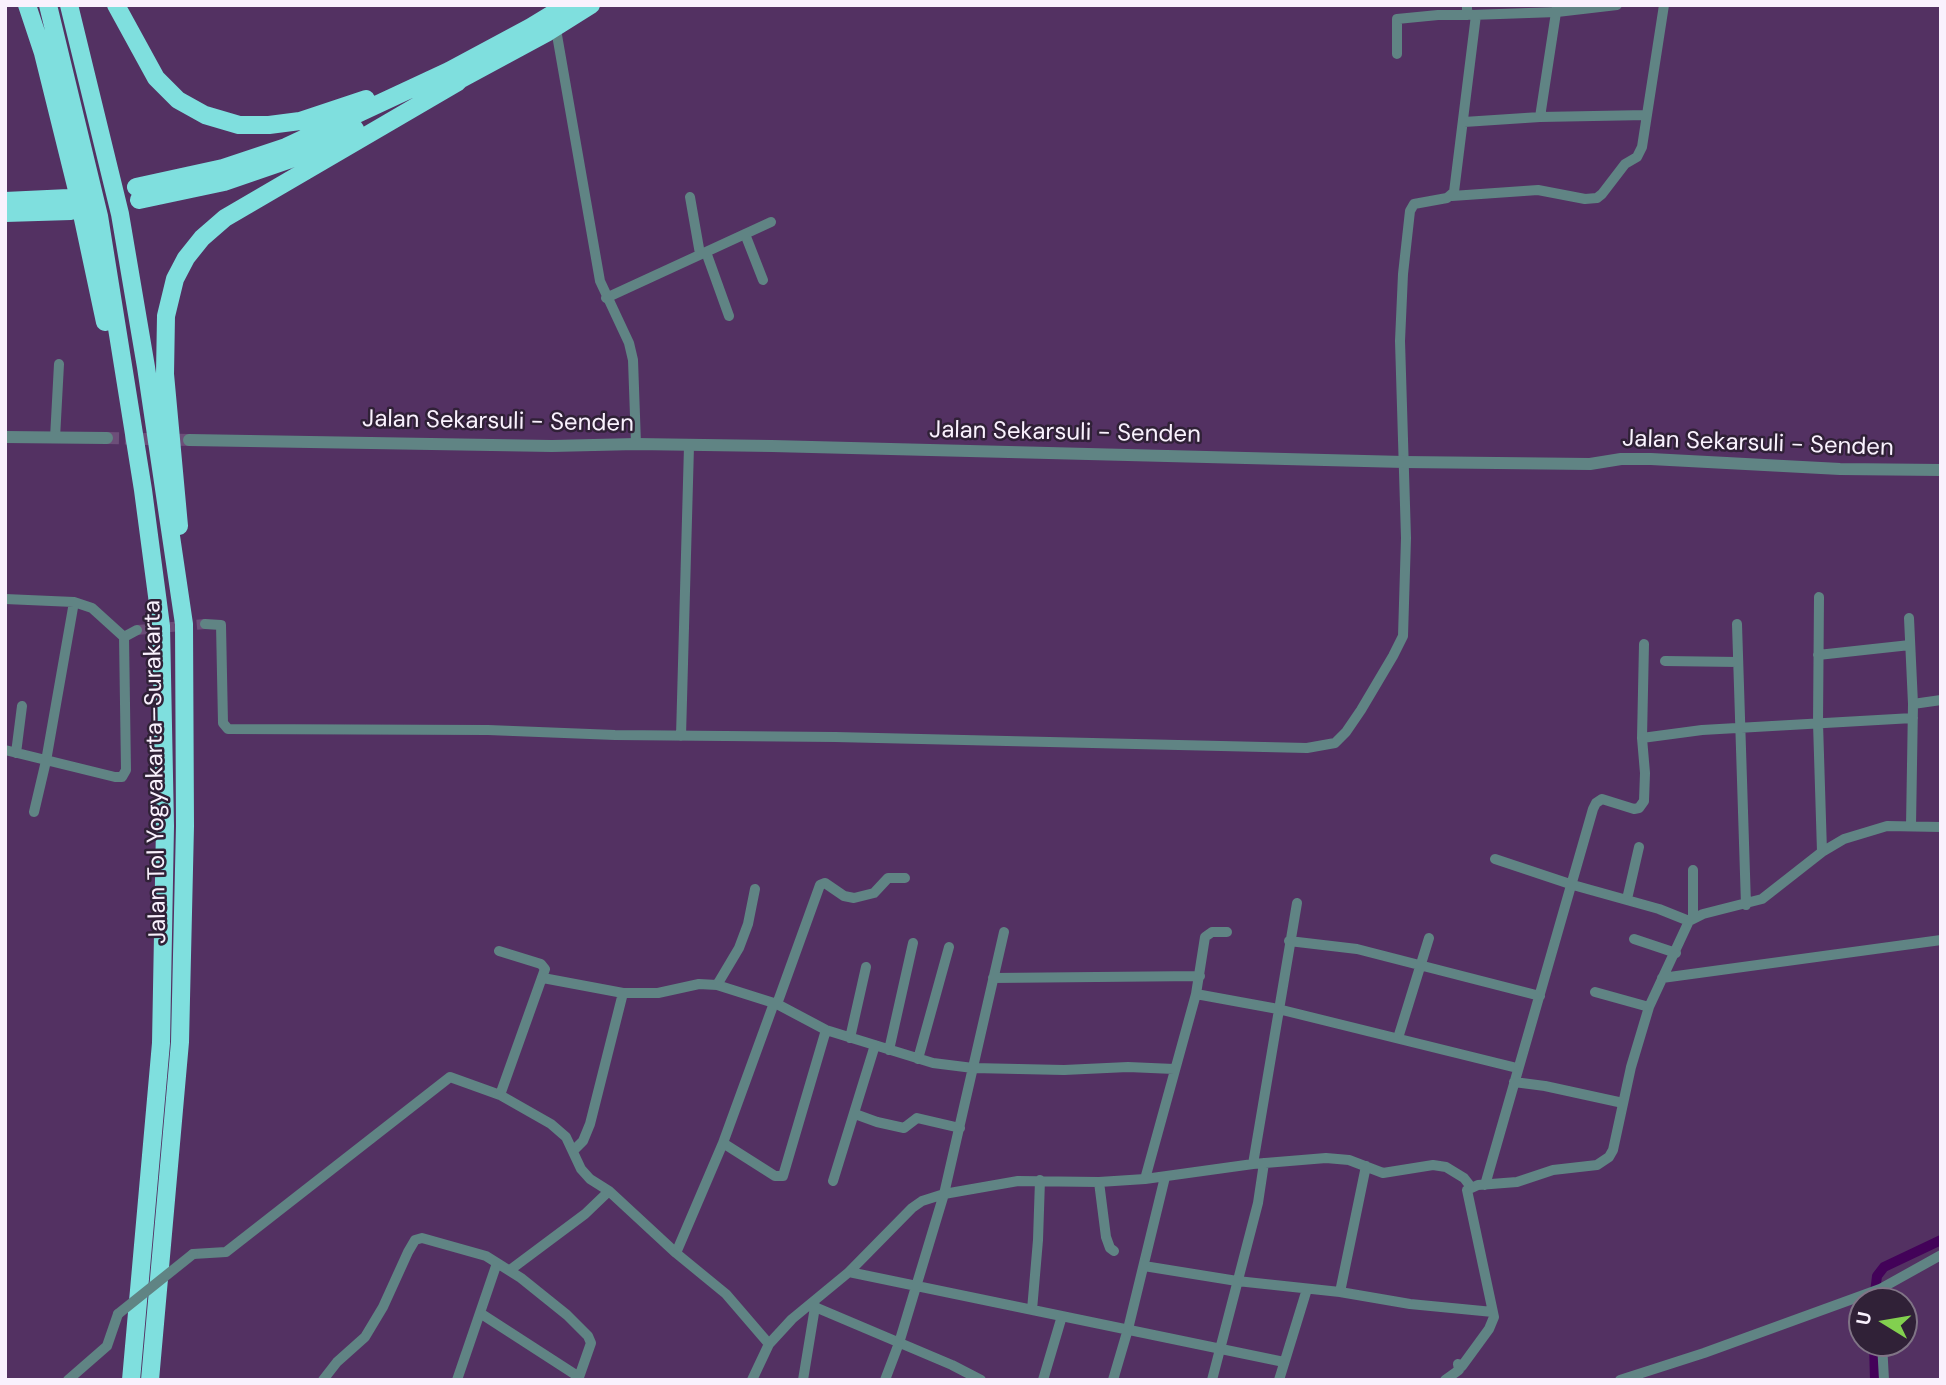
<!DOCTYPE html>
<html>
<head>
<meta charset="utf-8">
<style>
	body { margin:0 }
	#map { position:relative; width:1946px; height:1385px; overflow:hidden; background:#533162; font-family:"DM Sans",sans-serif }
	canvas { display:block }
	.frame { position:absolute; inset:0; border:7px solid #f9f1fd; pointer-events:none }
	.north { position:absolute; left:1848px; top:1287px; width:70px; height:70px; box-sizing:border-box; background:#302137; border:2px solid #807486; border-radius:50%; rotate:281deg; font-size:19px; font-weight:700; line-height:28px; text-align:center; color:#f9f1fd }
	.north::after { content:''; display:block; margin:auto; width:24px; height:32px; background:#82d04f; clip-path:polygon(50% 0,100% 100%,50% 72%,0 100%) }
</style>
</head>
<body>
<div id="map">
<canvas width="1946" height="1385"></canvas>
<div class="frame"></div>
<div class="north">U</div>
</div>
<script>
const context = document.querySelector('canvas').getContext('2d');
context.lineJoin = 'round';
const shape = rows => new Path2D(rows.map(r => 'M' + r).join(''));
function trace(path, color, width, dash) { context.strokeStyle = color; context.lineWidth = width; context.lineCap = dash ? 'butt' : 'round'; context.setLineDash(dash || []); context.stroke(path); }
function drawText(font, color, halo, rows, align = 'center') {
  context.font = font + ' "DM Sans",sans-serif'; context.lineWidth = 5; context.setLineDash([]); context.textBaseline = 'middle'; context.strokeStyle = halo; context.fillStyle = color; for (const [text, x, y, turn = 0] of rows) {
    context.save(); context.translate(x, y); context.rotate((+turn || 0) * Math.PI / 180); context.textAlign = isNaN(turn) ? turn : align; if (halo) context.strokeText(text, 0, 0); context.fillText(text, 0, 0); context.restore();
  }
}
trace(shape([
	[1874,1301,1877,1276,1884,1267,1941,1240],
	[1874,1343,1875,1380]
]), '#430259', 10);
trace(shape([
	[137,630,205,624]
]), '#6c4e79', 10, [10, 5]);
trace(shape([
	[107,438,189,440]
]), '#6c4e79', 12, [12, 6]);
trace(shape([
	[1467,5,1467,12,1471,15,1557,12,1617,5],
	[557,35,600,281,629,343,633,360,636,444],
	[1397,54,1397,19,1438,15,1468,15],
	[1540,117,1557,6],
	[1464,122,1540,117,1647,115],
	[1452,196,1538,190,1585,199,1597,198,1602,194,1625,164,1637,157,1642,147,1664,5],
	[690,197,700,254],
	[745,234,763,280],
	[706,252,729,316],
	[606,298,771,222],
	[55,438,59,364],
	[1819,597,1818,723,1822,852],
	[5,599,74,602,92,608,124,637,137,630],
	[1909,618,1913,704,1911,826],
	[205,624,221,625,223,723,228,729,488,730,615,735,835,737,1307,748,1335,743,1346,732,1361,710,1393,656,1403,636,1406,538,1400,341,1403,274,1410,211,1414,204,1447,198,1454,192,1476,15],
	[1737,624,1746,905],
	[1818,655,1910,645],
	[1665,661,1738,662],
	[1913,704,1941,700],
	[681,736,689,446],
	[1642,738,1702,730,1913,718],
	[5,750,115,777,122,777,126,770,124,637],
	[16,753,22,706],
	[34,812,46,761,74,602],
	[1495,859,1573,885,1659,909,1689,921],
	[1693,870,1693,918],
	[1627,899,1639,847],
	[1634,939,1676,953],
	[1289,941,1357,949,1540,996],
	[499,951,541,964,545,969,500,1095],
	[543,978,623,993,658,993,699,984,717,985,777,1004,826,1030,933,1063,973,1068,1064,1070,1128,1067,1174,1069],
	[993,978,1200,976],
	[1662,978,1941,940],
	[717,985,739,948,748,924,755,889],
	[1595,992,1649,1007],
	[1196,994,1278,1009,1517,1068],
	[777,1004,820,885,825,883,844,896,854,898,874,893,888,878,905,878],
	[850,1038,866,967],
	[1398,1038,1429,938],
	[889,1050,913,943],
	[918,1059,949,947],
	[1514,1082,1545,1086,1623,1103],
	[855,1114,877,1122,904,1128,917,1118,960,1128],
	[723,1143,775,1176,783,1176,826,1030],
	[573,1151,583,1141,590,1124,623,993],
	[1253,1164,1297,903],
	[1145,1179,1196,994,1205,937,1212,932,1227,932],
	[833,1181,875,1045],
	[1099,1182,1106,1237,1110,1248,1114,1251],
	[1485,1185,1593,809,1596,803,1602,799,1634,809,1639,808,1644,801,1645,773,1642,738,1644,644],
	[676,1253,723,1143,774,1003],
	[193,1254,226,1252,450,1077,500,1095,551,1124,566,1137,581,1169,590,1179,609,1191,676,1253,726,1294,769,1344],
	[1144,1266,1237,1281,1340,1292,1410,1304,1493,1312],
	[510,1270,585,1214,609,1191],
	[849,1272,1284,1362],
	[1340,1292,1366,1166],
	[815,1307,952,1365,981,1380],
	[1032,1310,1038,1240,1040,1180],
	[480,1313,579,1377],
	[1882,1343,1884,1380],
	[68,1380,107,1346,118,1314],
	[323,1380,337,1362,365,1337,383,1307,408,1252,415,1240,422,1238,486,1256,521,1278,567,1315,588,1336,591,1343,578,1380],
	[457,1380,497,1263],
	[752,1380,769,1344,792,1319,849,1272,912,1208,922,1201,944,1194,1018,1181,1099,1182,1145,1179,1253,1164,1326,1158,1349,1160,1383,1173,1433,1165,1446,1167,1464,1178,1471,1187],
	[803,1380,815,1307,814,1301],
	[885,1380,899,1343,944,1194,1004,932],
	[1043,1380,1062,1316],
	[1113,1380,1128,1329,1165,1177],
	[1212,1380,1258,1203,1264,1163],
	[1279,1380,1307,1289],
	[1445,1380,1459,1370,1458,1364,1462,1366,1489,1329,1494,1317,1467,1190,1478,1185,1517,1182,1553,1170,1597,1165,1609,1157,1613,1150,1631,1067,1649,1007,1689,921,1703,914,1762,899,1822,852,1844,839,1887,826,1941,827],
	[1620,1380,1704,1353,1880,1289,1941,1255]
]), '#608484', 10);
trace(shape([
	[5,437,107,438],
	[189,440,552,446,636,444,772,446,1404,462,1590,464,1621,459,1651,459,1840,469,1941,470]
]), '#608484', 12);
trace(shape([
	[27,5,43,53,76,186,105,322],
	[48,5,99,216,143,490,161,626,165,826,161,1043,131,1380],
	[69,5,120,214,146,367,184,624,185,826,180,1042,150,1380],
	[116,5,156,78,178,100,205,115,239,125,269,125,300,121,366,99],
	[448,86,548,32,591,5],
	[136,187,223,168,286,147,449,71,531,27,567,5],
	[139,200,224,182,288,160,355,129],
	[5,201,69,198],
	[5,213,71,211],
	[179,526,165,374,166,316,175,279,186,258,202,238,225,218,458,82]
]), '#7fdfde', 18);
trace(shape([
	[118,1314,193,1254]
]), '#608484', 10);
drawText('24px', '#f9f1fd', '#302137', [
	["Jalan Sekarsuli - Senden",498,422,1],
	["Jalan Sekarsuli - Senden",1065,433,1],
	["Jalan Sekarsuli - Senden",1758,444,2],
	["Jalan Tol Yogyakarta–Surakarta",156,772,-91]
]);
</script>
</body>
</html>
